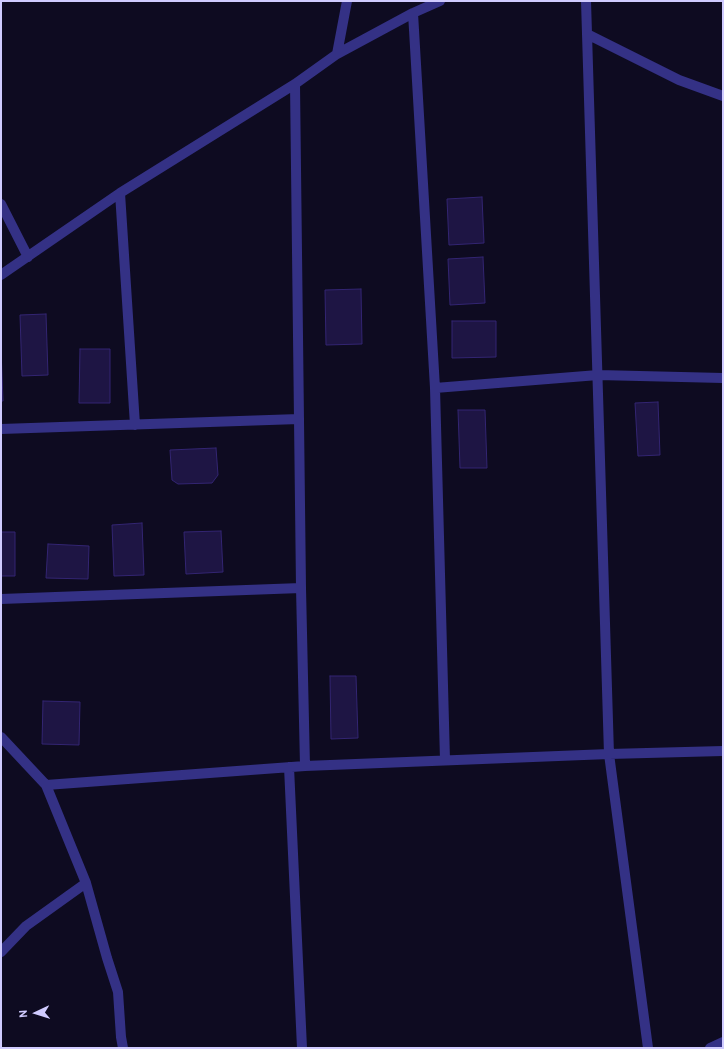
<!DOCTYPE html>
<html>
<head>
<meta charset="utf-8">
<style>
	body { margin:0 }
	#map { position:relative; width:724px; height:1049px; overflow:hidden; background:#0e0b21; font-family:Overpass,sans-serif }
	canvas { display:block }
	.frame { position:absolute; inset:0; border:2px solid #d0cbff; pointer-events:none }
	.north { position:absolute; left:16px; top:993px; width:40px; height:40px; -webkit-text-stroke:3px #0e0b21; paint-order:stroke; rotate:266deg; font-size:11px; font-weight:700; line-height:16px; text-align:center; color:#d0cbff }
	.north::after { content:''; display:block; margin:auto; width:14px; height:18px; background:#d0cbff; clip-path:polygon(50% 0,100% 100%,50% 72%,0 100%) }
</style>
</head>
<body>
<div id="map">
<canvas width="724" height="1049"></canvas>
<div class="frame"></div>
<div class="north">N</div>
</div>
<script>
const context = document.querySelector('canvas').getContext('2d');
context.lineJoin = 'round';
function fill(path, color) { context.fillStyle = color; context.fill(path, 'evenodd'); }
const shape = rows => new Path2D(rows.map(r => 'M' + r).join(''));
function trace(path, color, width, dash) { context.strokeStyle = color; context.lineWidth = width; context.lineCap = dash ? 'butt' : 'round'; context.setLineDash(dash || []); context.stroke(path); }
const building = shape([
	[482,197,484,243,449,245,447,199,482,197],
	[483,257,485,303,450,305,448,259,483,257],
	[361,289,362,344,326,345,325,290,361,289],
	[46,314,48,375,22,376,20,315,46,314],
	[452,321,496,321,496,357,452,358,452,321],
	[1,349,3,401,1,401,1,349],
	[80,349,110,349,110,403,79,403,80,349],
	[658,402,660,455,638,456,635,403,658,402],
	[458,410,485,410,487,468,460,468,458,410],
	[216,448,218,475,212,483,178,484,172,480,170,450,216,448],
	[142,523,144,575,114,576,112,525,142,523],
	[221,531,223,572,186,574,184,532,221,531],
	[1,532,15,532,15,576,1,576,1,532],
	[48,544,89,546,88,579,46,578,48,544],
	[330,676,356,676,358,738,331,739,330,676],
	[43,701,80,702,79,745,42,744,43,701]
]);
fill(building, '#1e1544');
trace(building, '#332572', 1);
trace(shape([
	[586,1,609,754,648,1048],
	[413,13,435,388,445,760],
	[587,34,679,80,723,96],
	[337,54,347,1],
	[295,84,301,588,305,766],
	[120,193,135,425],
	[1,204,28,257],
	[1,275,120,193,295,84,337,54,413,13,440,1],
	[435,388,598,375,723,378],
	[1,429,299,419],
	[1,599,301,588],
	[1,737,46,785,86,883,107,958,118,992,121,1037,123,1048],
	[289,767,302,1048],
	[46,785,305,766,609,754,723,751],
	[1,952,26,926,86,883],
	[710,1048,723,1042]
]), '#343185', 10);
</script>
</body>
</html>
